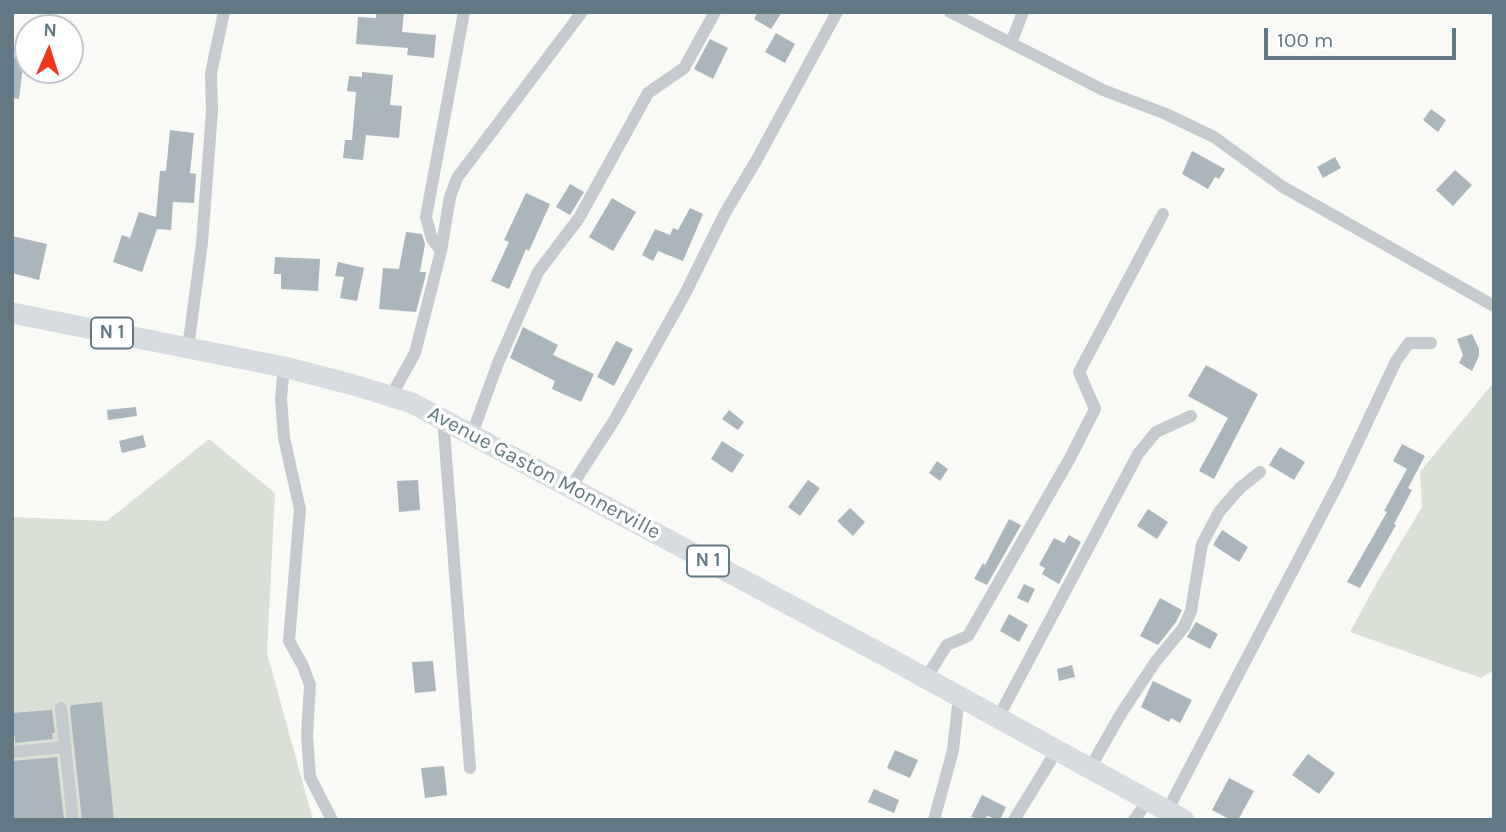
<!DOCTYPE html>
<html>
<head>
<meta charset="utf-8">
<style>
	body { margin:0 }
	#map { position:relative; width:1506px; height:832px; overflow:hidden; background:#f9f9f6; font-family:Karla,sans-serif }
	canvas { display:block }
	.frame { position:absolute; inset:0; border:14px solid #617984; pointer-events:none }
	.north { position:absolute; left:14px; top:14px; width:70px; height:70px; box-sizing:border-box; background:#fff; border:2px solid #c0c9ce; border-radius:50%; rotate:3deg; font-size:19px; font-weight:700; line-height:28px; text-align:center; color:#617984 }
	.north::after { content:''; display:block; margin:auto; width:24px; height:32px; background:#f2371d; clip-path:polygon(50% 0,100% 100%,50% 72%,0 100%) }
	.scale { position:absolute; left:1264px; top:28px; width:192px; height:32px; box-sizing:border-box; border:4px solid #617984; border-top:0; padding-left:9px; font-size:21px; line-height:24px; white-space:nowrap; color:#617984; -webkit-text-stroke:5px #fff; paint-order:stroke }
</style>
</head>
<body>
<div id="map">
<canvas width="1506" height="832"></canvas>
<div class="frame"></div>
<div class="north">N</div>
<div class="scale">100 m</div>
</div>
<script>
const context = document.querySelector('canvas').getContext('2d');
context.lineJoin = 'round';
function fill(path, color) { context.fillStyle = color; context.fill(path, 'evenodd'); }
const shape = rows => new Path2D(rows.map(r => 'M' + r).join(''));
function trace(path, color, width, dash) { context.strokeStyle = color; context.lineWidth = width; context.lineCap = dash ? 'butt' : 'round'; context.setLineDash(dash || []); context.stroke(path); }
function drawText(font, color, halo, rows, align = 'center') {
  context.font = font + ' Karla,sans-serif'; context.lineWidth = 7; context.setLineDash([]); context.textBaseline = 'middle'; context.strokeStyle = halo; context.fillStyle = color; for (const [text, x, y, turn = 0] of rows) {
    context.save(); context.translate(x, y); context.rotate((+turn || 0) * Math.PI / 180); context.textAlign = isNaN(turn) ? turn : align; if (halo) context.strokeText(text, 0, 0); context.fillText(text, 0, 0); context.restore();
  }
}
fill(shape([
	[1494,382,1494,670,1481,678,1350,632,1380,577,1422,507,1420,472],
	[209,439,275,493,267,653,313,820,12,820,12,517,107,521]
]), '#dae0d5');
fill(shape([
	[376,12,404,12,402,32,436,35,434,58,407,55,408,48,356,44,358,17,376,18],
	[758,12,782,12,771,29,754,19],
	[776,33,795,44,785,63,765,52],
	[710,39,728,48,713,79,694,69],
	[12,57,24,58,19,99,12,98],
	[362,72,393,75,390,105,402,106,399,138,366,135,363,160,343,158,345,140,352,140,356,92,347,91,349,76,362,77],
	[1431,109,1446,120,1438,132,1423,120],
	[170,130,194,133,190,173,196,174,194,203,173,202,171,230,157,229,142,272,113,262,122,235,130,238,139,212,156,217,160,171,166,171],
	[1192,151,1225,169,1219,179,1215,177,1208,189,1182,174],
	[1335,157,1341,168,1323,178,1317,167],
	[1455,170,1472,185,1453,206,1436,190],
	[570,184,584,192,570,215,556,207],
	[526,193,550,204,529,251,526,249,509,289,491,281,509,242,504,240],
	[612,198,636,212,613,251,589,237],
	[690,208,703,214,683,261,658,251,653,261,642,255,655,229,670,235,673,228,678,230],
	[406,232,422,234,425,244,420,272,426,272,425,278,416,312,379,309,383,268,399,269],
	[12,236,47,244,39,280,12,273],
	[275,257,320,259,318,291,281,289,281,274,274,274],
	[338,262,364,268,357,301,340,298,344,277,335,276],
	[523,327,558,345,553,355,594,374,581,402,552,389,555,381,510,358],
	[1472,334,1479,349,1479,356,1472,371,1459,363,1463,355,1457,339],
	[616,341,633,349,614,386,597,377],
	[1206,365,1258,394,1214,479,1199,471,1228,418,1188,396],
	[136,407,137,416,108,420,107,410],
	[729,410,744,422,738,430,722,419],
	[143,435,146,447,122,453,119,441],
	[722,441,744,455,732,473,711,459],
	[1402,444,1425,456,1408,488,1412,490,1394,524,1396,525,1360,588,1347,582,1387,512,1384,511,1407,469,1393,461],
	[1280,447,1305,462,1294,480,1269,465],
	[937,461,948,469,940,481,929,473],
	[418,480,420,510,399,512,397,481],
	[808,480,820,488,800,516,788,507],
	[850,508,865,522,853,536,837,521],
	[1148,509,1168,522,1157,539,1137,526],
	[1009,519,1021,525,987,585,974,579,983,563,985,565],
	[1222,530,1248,547,1239,562,1213,545],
	[1069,535,1081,542,1059,584,1042,574,1045,568,1039,565,1054,538,1064,543],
	[1024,584,1035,589,1028,603,1017,598],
	[1160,598,1182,610,1176,622,1158,645,1140,636],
	[1009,614,1028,625,1019,642,1000,631],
	[1196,622,1218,634,1210,649,1187,637],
	[433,661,436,691,415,693,412,662],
	[1072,665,1075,677,1059,681,1057,669],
	[1153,681,1192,700,1180,723,1171,718,1169,722,1141,707],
	[102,702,114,820,82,820,70,709,71,705],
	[52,710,55,733,52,733,53,739,15,743,15,735,12,736,12,713],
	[895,750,918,760,910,778,887,768],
	[1308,754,1335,773,1319,794,1292,775],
	[57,757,64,820,12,820,12,761],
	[444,766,447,795,425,798,421,768],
	[1229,778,1254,791,1238,820,1231,820,1212,810],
	[874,789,899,800,894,813,868,802],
	[982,795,1006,807,1000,820,987,816,985,820,971,817]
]), '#aab6bb');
trace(shape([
	[950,12,1103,90,1166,114,1214,137,1283,187,1494,306],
	[1011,43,1023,12],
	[441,251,432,239,426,217,464,12],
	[188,348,202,243,212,111,211,73,224,12],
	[284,367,281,398,284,438,300,509,289,641,303,666,310,685,307,736,310,777,332,820],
	[391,396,415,353,441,251,450,197,457,178,582,12],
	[443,418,470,768],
	[472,434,498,363,538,272,579,218,648,93,684,68,715,12],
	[571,487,615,419,686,292,725,213,756,161,837,12],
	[926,678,947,645,968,636,1070,458,1095,409,1079,372,1163,214],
	[61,708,73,820],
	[998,718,1138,454,1156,432,1191,416],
	[12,752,65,747],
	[1090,768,1122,712,1156,661,1184,627,1191,611,1202,544,1219,512,1240,488,1260,472],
	[1167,811,1340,480,1396,361,1409,343,1431,343],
	[934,820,953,750,959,696],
	[1014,820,1057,750],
	[1134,820,1149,800]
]), '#c4cacd', 12);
trace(shape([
	[12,313,284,367,354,385,412,403,889,658,1184,820]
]), '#d6dcdf', 21);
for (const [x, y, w] of [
	[112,333,42],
	[708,561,42]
]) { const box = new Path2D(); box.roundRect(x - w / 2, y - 15.5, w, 31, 5); context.fillStyle = '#fff'; context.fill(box); trace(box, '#617984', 2); }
drawText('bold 19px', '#617984', null, [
	["N 1",112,333],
	["N 1",708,561]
]);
drawText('21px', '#617984', '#fff', [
	["Avenue Gaston Monnerville",544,473,28]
]);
</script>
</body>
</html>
